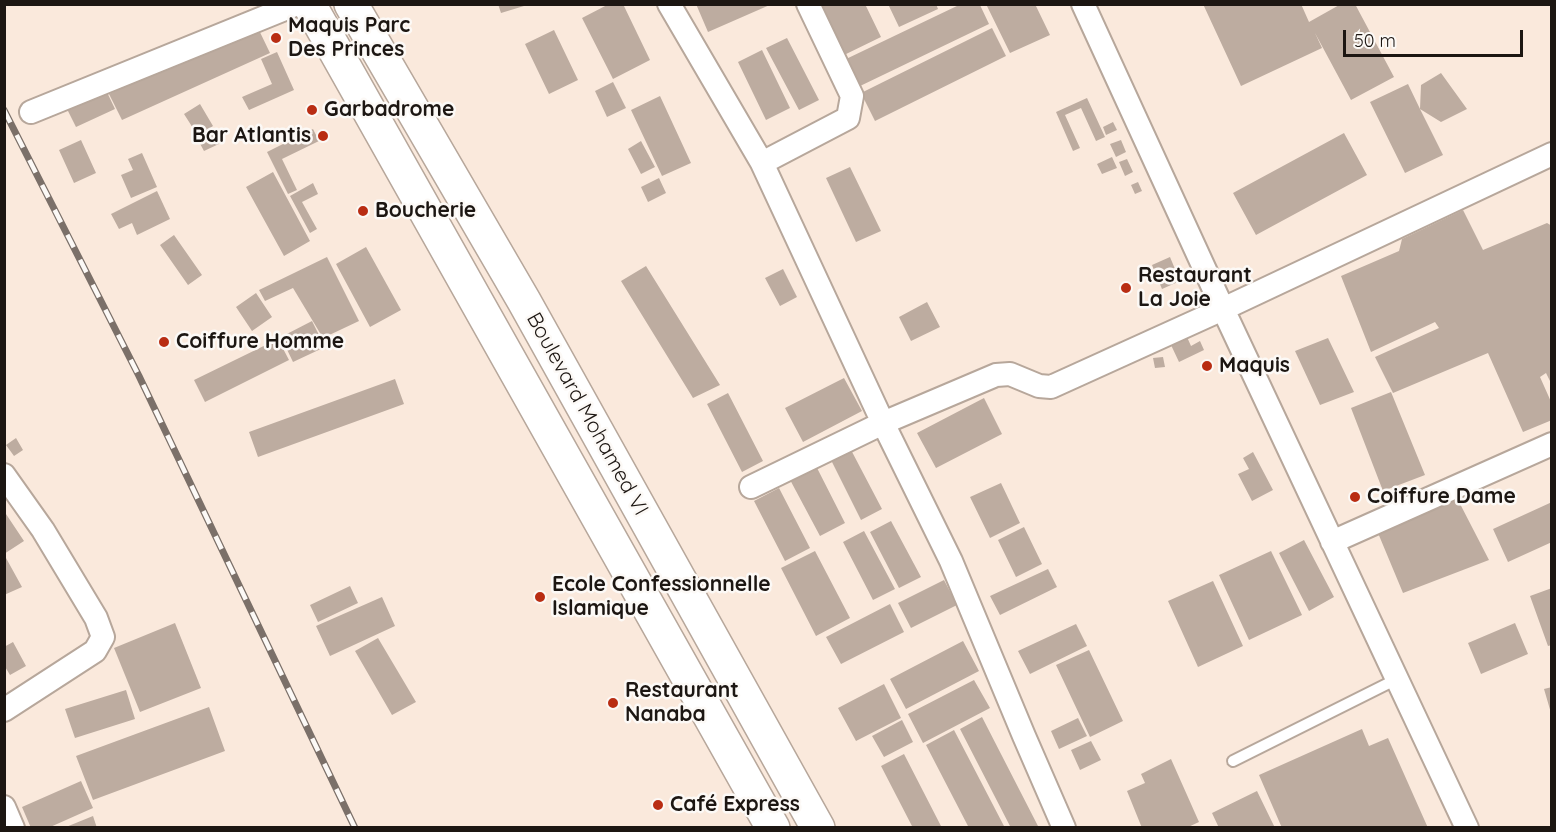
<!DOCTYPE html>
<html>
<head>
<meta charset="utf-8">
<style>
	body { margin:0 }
	#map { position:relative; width:1556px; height:832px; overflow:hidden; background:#fae9dc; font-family:Quicksand,sans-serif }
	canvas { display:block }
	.frame { position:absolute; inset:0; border:6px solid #1c1612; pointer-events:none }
	.scale { position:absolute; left:1343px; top:30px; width:180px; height:27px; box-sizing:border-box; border:3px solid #1c1612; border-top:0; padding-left:8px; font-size:18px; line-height:21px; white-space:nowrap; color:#1c1612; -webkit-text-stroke:4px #fcf9f6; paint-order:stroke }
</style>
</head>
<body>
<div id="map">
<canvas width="1556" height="832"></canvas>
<div class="frame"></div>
<div class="scale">50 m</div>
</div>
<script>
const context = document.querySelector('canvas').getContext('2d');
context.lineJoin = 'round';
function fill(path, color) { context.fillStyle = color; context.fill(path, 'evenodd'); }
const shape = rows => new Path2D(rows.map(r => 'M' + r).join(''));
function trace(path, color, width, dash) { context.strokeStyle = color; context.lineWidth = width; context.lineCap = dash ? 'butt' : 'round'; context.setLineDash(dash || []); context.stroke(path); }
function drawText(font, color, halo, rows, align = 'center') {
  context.font = font + ' Quicksand,sans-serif'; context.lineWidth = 5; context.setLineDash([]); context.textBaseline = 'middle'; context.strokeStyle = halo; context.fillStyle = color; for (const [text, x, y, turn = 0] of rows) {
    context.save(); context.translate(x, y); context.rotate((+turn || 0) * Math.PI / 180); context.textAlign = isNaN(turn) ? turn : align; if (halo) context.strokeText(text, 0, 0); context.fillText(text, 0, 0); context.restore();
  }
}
fill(shape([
	[498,4,523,4,524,6,501,13],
	[609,4,623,4,650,60,613,79,582,18],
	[696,4,772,4,708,32],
	[817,4,865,4,881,37,842,56],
	[888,4,936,4,938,9,899,27],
	[986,4,1035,4,1050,35,1010,53],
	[1203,4,1301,4,1309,22,1341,4,1355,4,1394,77,1351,100,1315,33,1322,48,1241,86],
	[959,5,980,5,989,24,858,87,844,60],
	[257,26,270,53,122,120,109,94],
	[992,28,1006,56,875,121,861,93],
	[554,30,578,80,549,94,525,44],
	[787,38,819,100,799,110,766,48],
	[762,50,790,108,766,120,738,62],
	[277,52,294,90,249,110,242,97,272,84,261,59],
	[1441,73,1467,109,1441,122,1420,109,1443,155,1405,173,1370,102,1408,84,1420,109,1421,85],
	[613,82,626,108,607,117,595,91],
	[105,88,115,109,76,127,66,107],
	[660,96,691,163,662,176,631,110],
	[1087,98,1105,137,1096,141,1081,108,1065,115,1080,148,1073,151,1056,112],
	[200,104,213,126,198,136,184,114],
	[1113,122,1117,130,1106,135,1103,127],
	[313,129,319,141,282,159,297,190,288,194,267,152],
	[215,132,221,143,204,151,198,140],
	[1344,133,1367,175,1256,235,1233,193],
	[81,140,96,173,74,183,59,150],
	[1121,140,1126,152,1116,157,1110,144],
	[641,141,655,167,641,174,628,149],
	[142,153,157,187,131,198,121,175,133,170,128,159],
	[1112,157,1117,168,1102,174,1097,164],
	[1127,159,1133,172,1125,176,1119,162],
	[850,167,881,231,856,242,826,178],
	[273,172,310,241,284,256,246,187],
	[659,178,666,193,648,202,641,187],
	[1138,182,1142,191,1135,194,1131,185],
	[313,183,318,194,302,202,317,229,310,233,290,196],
	[157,191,170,219,137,235,132,223,119,229,111,214],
	[1463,210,1483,250,1547,223,1552,226,1552,385,1546,373,1540,377,1552,404,1552,420,1523,432,1488,353,1393,393,1375,357,1439,328,1435,322,1371,352,1341,276,1399,251,1402,239],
	[174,235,202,275,188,285,160,245],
	[366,247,401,310,370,327,336,264],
	[327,257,359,321,323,338,293,288,265,301,259,290],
	[1170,257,1180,281,1162,289,1152,265],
	[646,266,720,385,693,398,621,281],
	[783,269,797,297,780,306,765,278],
	[256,293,272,317,252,331,236,307],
	[927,302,940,327,911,341,899,317],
	[312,321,325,347,293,362,281,337],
	[1187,337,1191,346,1200,341,1204,350,1179,362,1171,345],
	[1328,338,1354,392,1320,405,1295,351],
	[278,339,289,360,205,402,194,380],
	[1163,357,1165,367,1155,368,1153,358],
	[844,378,862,411,803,442,785,408],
	[395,379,404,404,258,457,249,432],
	[1391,392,1425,475,1383,491,1351,408],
	[728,393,763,461,742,472,707,404],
	[984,398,1002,434,936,468,917,433],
	[16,438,23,450,14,456,6,445],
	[850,448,882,509,861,520,830,458],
	[1253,452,1273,490,1252,501,1238,474,1249,469,1243,458],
	[814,462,845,523,820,536,788,476],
	[1001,483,1020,523,990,538,970,497],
	[779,488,810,548,785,561,754,501],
	[1457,498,1489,560,1403,593,1378,533],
	[1552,502,1552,542,1508,562,1493,529],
	[4,511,24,541,4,554],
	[891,521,921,577,899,588,870,532],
	[1024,527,1042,564,1016,577,998,540],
	[864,531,895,589,873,600,843,542],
	[1304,540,1334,597,1309,611,1279,553],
	[815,551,850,618,816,636,781,568],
	[1271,551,1302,615,1249,640,1219,575],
	[6,558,22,587,4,595,4,559],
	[1048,569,1057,587,1000,615,990,596],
	[944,580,957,605,911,628,898,603],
	[1213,581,1243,646,1198,667,1168,601],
	[350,586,358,603,318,622,310,605],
	[1552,588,1552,645,1548,646,1530,596],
	[382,597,395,626,330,656,316,626],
	[890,604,904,632,841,664,826,637],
	[175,623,201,688,140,712,114,648],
	[1515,623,1528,654,1481,674,1468,643],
	[1076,624,1087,646,1030,674,1018,651],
	[378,638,416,702,392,715,355,651],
	[963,641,979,671,906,709,890,679],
	[13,642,26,666,10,675,4,665,4,647],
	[1089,650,1123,721,1090,737,1056,665],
	[974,680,990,708,923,743,908,714],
	[884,684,901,718,856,741,838,708],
	[1552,687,1552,713,1551,713,1544,689],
	[126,690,135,719,75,738,65,709],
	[209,707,225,751,93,800,76,756],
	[982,717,1039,828,1011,828,960,729],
	[1078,718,1087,736,1059,749,1051,731],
	[902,720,913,742,884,757,872,736],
	[1362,729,1369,746,1388,738,1428,828,1282,828,1259,775],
	[954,730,1005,828,969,828,926,745],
	[1091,741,1101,760,1080,770,1071,750],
	[904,754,942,828,913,828,881,766],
	[1171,759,1199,822,1186,828,1142,828,1127,791,1145,783,1141,774],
	[81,781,93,808,48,828,31,828,22,807],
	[1257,791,1275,828,1219,828,1212,813],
	[93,816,97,828,66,828,66,827]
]), '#bdaca0');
const service = shape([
	[1233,761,1397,679]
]);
const minor = shape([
	[669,4,762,163,883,423,951,561,1024,736,1064,828],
	[1083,4,1223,309,1467,828],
	[31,112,297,4],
	[762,163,848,118,852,96,808,4],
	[4,475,43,530,96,618,103,637,95,651,4,710],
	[751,487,883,423,996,375,1010,374,1039,386,1051,387,1223,309,1552,154],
	[1332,542,1552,444],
	[4,807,13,828]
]);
const primary = shape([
	[309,4,773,828],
	[351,4,524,301,818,828]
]);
trace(service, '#b7a79b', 14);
trace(minor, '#b7a79b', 26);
trace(primary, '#b7a79b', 36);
trace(service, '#fff', 10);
trace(minor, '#fff', 22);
trace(primary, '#fff', 33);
const rail = shape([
	[4,110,139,376,355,828]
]);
trace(rail, '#7b7069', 7);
trace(rail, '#fcf9f6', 4.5, [14]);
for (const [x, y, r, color] of [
	[276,38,6,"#b92d13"],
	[312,110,6,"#b92d13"],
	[323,136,6,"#b92d13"],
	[363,211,6,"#b92d13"],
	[1126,288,6,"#b92d13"],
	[164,342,6,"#b92d13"],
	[1207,366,6,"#b92d13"],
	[1355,497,6,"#b92d13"],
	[540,597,6,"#b92d13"],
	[613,703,6,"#b92d13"],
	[658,805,6,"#b92d13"]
]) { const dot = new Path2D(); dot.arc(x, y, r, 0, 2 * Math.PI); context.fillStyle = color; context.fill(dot); trace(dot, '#fcf9f6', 2); }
drawText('bold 21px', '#1c1612', '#fcf9f6', [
	["Maquis Parc",288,26],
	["Des Princes",288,50],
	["Garbadrome",324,110],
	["Bar Atlantis",311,136,"right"],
	["Boucherie",375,211],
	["Restaurant",1138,276],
	["La Joie",1138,300],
	["Coiffure Homme",176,342],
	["Maquis",1219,366],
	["Coiffure Dame",1367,497],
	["Ecole Confessionnelle",552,585],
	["Islamique",552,609],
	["Restaurant",625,691],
	["Nanaba",625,715],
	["Café Express",670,805]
], 'left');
drawText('21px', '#1c1612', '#fcf9f6', [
	["Boulevard Mohamed VI",587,414,61]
]);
</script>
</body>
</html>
